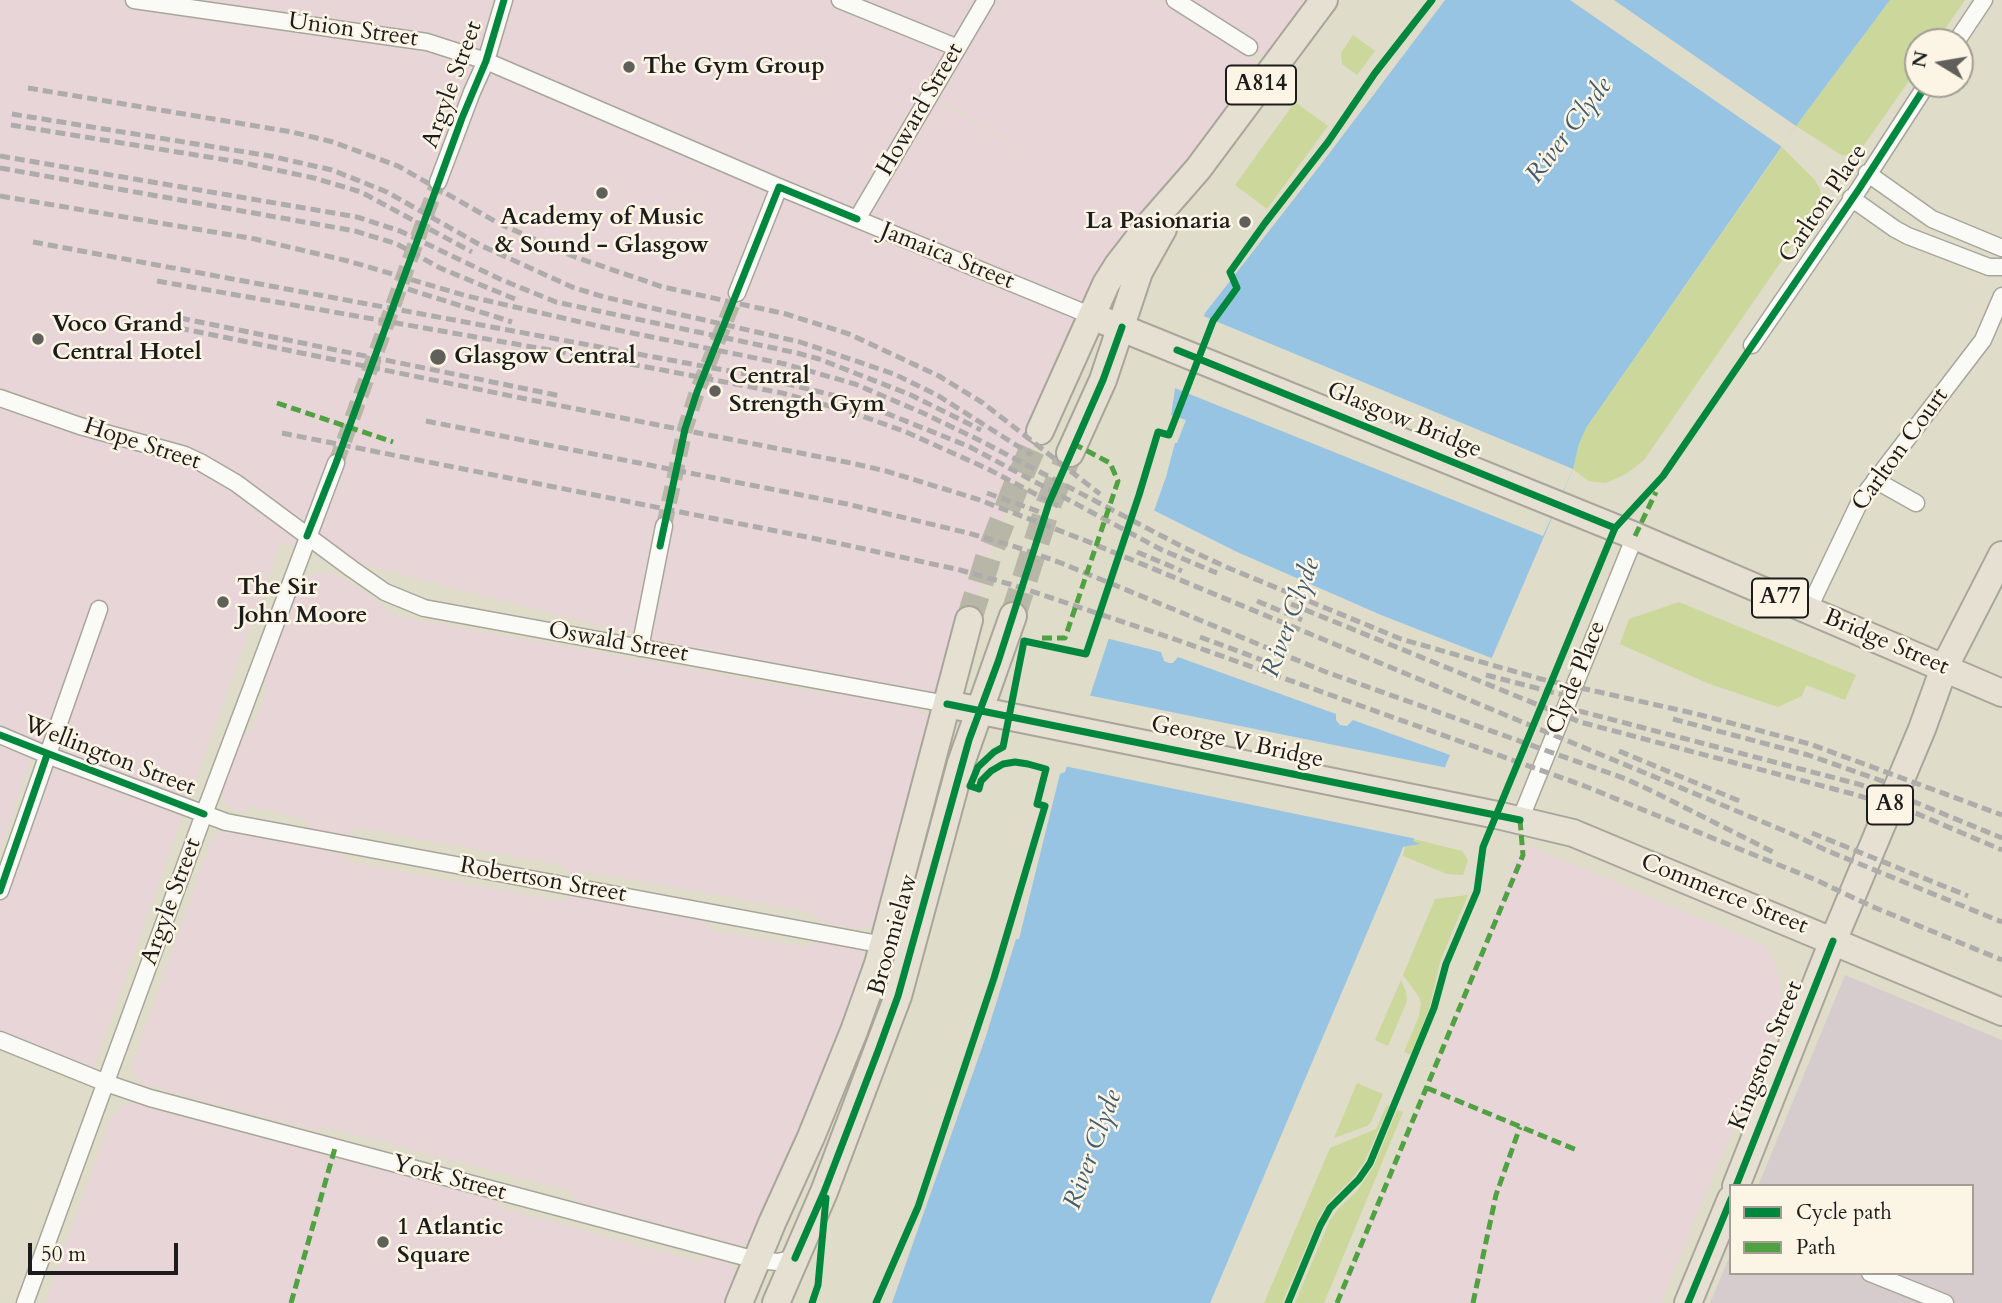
<!DOCTYPE html>
<html>
<head>
<meta charset="utf-8">
<style>
	body { margin:0 }
	#map { position:relative; width:2002px; height:1303px; overflow:hidden; background:#dfdcc9; font-family:Cardo,serif }
	canvas { display:block }
	.legend { position:absolute; left:1729px; top:1184px; width:245px; height:91px; box-sizing:border-box; background:#fcf5e5; border:2px solid #a29e95; margin:0; padding:9px 12px; list-style:none; font-size:21px; color:#1c1c1c }
	.legend li { display:flex; align-items:center; gap:14px; height:35px }
	.legend b { width:35px; border:2px solid #a29e95 }
	.north { position:absolute; left:1904px; top:28px; width:70px; height:70px; box-sizing:border-box; background:#fcf5e5; border:2px solid #a29e95; border-radius:50%; rotate:281deg; font-size:19px; font-weight:700; line-height:28px; text-align:center; color:#1c1c1c }
	.north::after { content:''; display:block; margin:auto; width:24px; height:32px; background:#605f59; clip-path:polygon(50% 0,100% 100%,50% 72%,0 100%) }
	.scale { position:absolute; left:28px; top:1243px; width:150px; height:32px; box-sizing:border-box; border:4px solid #1c1c1c; border-top:0; padding-left:9px; font-size:21px; line-height:24px; white-space:nowrap; color:#1c1c1c; -webkit-text-stroke:5px #fcf5e5; paint-order:stroke }
</style>
</head>
<body>
<div id="map">
<canvas width="2002" height="1303"></canvas>
<ul class="legend">
<li><b style="height:9px;background:#00873e"></b>Cycle path</li>
<li><b style="height:9px;background:#4fa141"></b>Path</li>
</ul>
<div class="north">N</div>
<div class="scale">50 m</div>
</div>
<script>
const context = document.querySelector('canvas').getContext('2d');
context.lineJoin = 'round';
function fill(path, color) { context.fillStyle = color; context.fill(path, 'evenodd'); }
const shape = rows => new Path2D(rows.map(r => 'M' + r).join(''));
function trace(path, color, width, dash) { context.strokeStyle = color; context.lineWidth = width; context.lineCap = dash ? 'butt' : 'round'; context.setLineDash(dash || []); context.stroke(path); }
function drawText(font, color, halo, rows, align = 'center') {
  context.font = font + ' Cardo,serif'; context.lineWidth = 5; context.setLineDash([]); context.textBaseline = 'middle'; context.strokeStyle = halo; context.fillStyle = color; for (const [text, x, y, turn = 0] of rows) {
    context.save(); context.translate(x, y); context.rotate((+turn || 0) * Math.PI / 180); context.textAlign = isNaN(turn) ? turn : align; if (halo) context.strokeText(text, 0, 0); context.fillText(text, 0, 0); context.restore();
  }
}
fill(shape([
	[0,0,986,0,929,96,1047,165,934,96,992,0,1161,0,1264,67,1141,213,1134,215,1149,225,1106,284,1016,486,989,555,947,704,783,673,280,543,90,1077,0,1040,0,891,47,755,0,734],
	[1172,0,1300,0,1316,11,1276,65],
	[322,573,336,574,359,588,397,616,828,694,836,690,922,709,929,720,929,725,881,916,874,925,865,929,857,929,820,922,811,912,586,871,580,877,575,878,570,876,562,865,355,827,351,839,308,828,307,820,248,805,246,814,230,808,224,803,223,791,243,734,252,730,267,690,264,679,298,585,312,574],
	[0,744,24,753,29,758,29,764,0,849],
	[220,831,258,832,342,852,348,862,562,901,569,895,703,919,709,929,806,947,816,940,854,948,861,951,866,956,867,966,758,1234,750,1243,739,1245,575,1201,571,1191,322,1126,318,1131,145,1085,139,1081,133,1072,132,1065,211,841],
	[1522,843,1766,946,1777,969,1784,1014,1702,1201,1661,1303,1338,1303,1427,1088],
	[131,1103,141,1103,493,1197,500,1208,701,1262,707,1254,722,1258,731,1266,736,1275,729,1303,45,1303,111,1118,122,1106]
]), '#e8d5d8');
fill(shape([
	[1845,975,2002,1040,2002,1303,1710,1303,1731,1253,1731,1273,1972,1273,1972,1186,1758,1186]
]), '#d6ccce');
fill(shape([
	[1890,0,1965,0,1936,42,1918,42,1918,68,1864,145,1854,153,1843,156,1796,126],
	[1353,35,1375,51,1357,75,1342,64,1341,53],
	[1295,102,1328,126,1267,209,1235,185],
	[1782,147,1814,179,1820,189,1821,199,1819,207,1644,460,1626,474,1606,483,1588,481,1573,469,1579,444,1586,428],
	[1679,602,1856,675,1845,700,1806,685,1802,696,1778,707,1707,683,1620,644,1629,619],
	[1414,839,1462,851,1468,860,1463,875,1447,874,1403,856,1405,847,1418,844,1412,841],
	[1468,895,1441,959,1429,1009,1411,1055,1404,1052,1419,1016,1421,1003,1419,997,1403,975,1435,899],
	[1401,980,1406,991,1407,1001,1388,1046,1375,1040],
	[1357,1083,1383,1094,1371,1122,1367,1126,1334,1138],
	[1387,1105,1389,1106,1364,1163,1350,1181,1331,1199,1320,1215,1282,1303,1264,1303,1330,1148,1376,1129],
	[1397,1110,1403,1112,1324,1303,1295,1303,1330,1220,1338,1209,1357,1191,1374,1166]
]), '#ccd79c');
fill(shape([
	[1445,0,1890,0,1796,126,1586,428,1579,444,1573,469,1413,841,1420,844,1403,847,1400,855,1210,1303,892,1303,986,1036,1016,939,1019,939,1060,774,1065,772,1108,641,1166,477,1175,443,1177,443,1186,420,1171,415,1175,389,1205,313,1322,163]
]), '#97c4e2');
fill(shape([
	[1570,0,1614,0,1796,126,1782,147],
	[1201,315,1573,469,1543,536,1172,387],
	[1151,509,1235,551,1381,615,1494,659,1453,756,1353,720,1347,726,1340,725,1336,720,1336,714,1178,657,1173,663,1169,663,1164,661,1161,652,1106,638],
	[1087,695,1448,768,1417,839,1064,766]
]), '#dfdcc9');
trace(shape([
	[336,463,438,182],
	[664,526,685,429,697,392,737,293]
]), '#b8b6a6', 16, [16, 8]);
trace(shape([
	[1013,616,1049,503,1070,453],
	[969,620,989,555,1016,486,1040,431]
]), '#b8b6a6', 26, [26, 13]);
const minor = shape([
	[134,0,427,42,486,61,779,187,1092,316],
	[840,0,958,48],
	[1175,0,1249,47],
	[1956,42,1984,0],
	[1867,173,1932,219,2002,248],
	[438,182,472,92,486,61,504,0],
	[1851,198,1895,229,1908,236,1989,267,2002,267],
	[857,219,986,0],
	[737,293,779,187],
	[1752,345,1859,189,1927,84],
	[0,398,80,426,185,455,200,462,236,483,352,569,385,592,424,608,947,704],
	[1875,480,1916,503],
	[1808,610,1861,499,1983,340,2002,296],
	[640,648,664,526],
	[0,735,47,755,226,822,884,945],
	[1520,820,1635,536],
	[0,891,99,609],
	[0,1040,106,1083,150,1098,756,1260,778,1262,795,1258],
	[1870,1273,1945,1303],
	[25,1303,204,814,336,463]
]);
const primary = shape([
	[1092,316,1635,536,2002,693],
	[1040,431,1106,284,1118,265,1149,225,1198,169,1324,0],
	[1070,453,1103,380,1139,272,1163,229],
	[947,704,1497,815,1573,833,2002,1012],
	[1736,1186,1833,941,1922,729,1944,668,2002,555],
	[739,1303,772,1223,811,1137,854,1031,878,964,969,620],
	[776,1303,824,1192,898,996,961,763,1013,616],
	[1688,1303,1731,1199]
]);
trace(minor, '#a8a69b', 19);
trace(primary, '#a8a69b', 30);
trace(minor, '#fafaf7', 16);
trace(primary, '#e5e0d2', 26);
trace(shape([
	[28,88,292,132,333,142,398,166,498,223,575,257,663,287,786,314,849,334,939,376,983,403,1100,494],
	[12,114,270,156,332,170,387,192,482,246,572,287,604,297,800,342,894,374,937,395,1032,455],
	[11,125,239,162,314,178,361,192,472,252],
	[0,156,357,217,400,231,502,280,556,302,797,353,819,359,911,395,981,430],
	[0,168,355,231,397,244,440,268,515,299],
	[0,196,255,239,348,261,467,296,598,326,785,364,855,384,923,413,981,441,1181,546,1226,567,1401,639,1541,679,1697,714,1810,744,2002,815],
	[33,242,751,375,832,395,871,407,970,447,1162,550,1217,573],
	[157,281,652,368,782,393,851,412,906,432,988,469,1058,506],
	[408,289,512,322],
	[180,318,561,396],
	[179,328,526,399,851,463,886,471,977,499,1084,540,1792,834,1828,851,2002,922],
	[426,421,847,504,968,533,1013,546,1061,563,1326,672,1626,779,1654,792,1775,853],
	[282,433,837,543,960,570,1013,585,1177,640,1582,785,1816,880,1871,906,2002,960],
	[987,493,1040,512],
	[1137,552,1182,571],
	[1257,601,1302,620],
	[1291,604,1580,722,1853,794,1913,812,2002,850],
	[1200,637,1262,660],
	[1486,675,1571,697],
	[1564,707,1858,784,1917,803,2002,838],
	[1673,719,1808,755,1885,782],
	[1619,751,1742,802],
	[1812,833,1968,896]
]), '#adacaa', 5, [10, 5]);
trace(shape([
	[277,403,393,442],
	[1635,536,1656,492],
	[1042,638,1065,638,1118,481,1110,463,1074,444],
	[1427,1088,1579,1151],
	[291,1303,335,1148],
	[1337,1303,1523,855,1520,820],
	[1473,1303,1496,1195,1520,1127]
]), '#4fa141', 5, [10, 5]);
trace(shape([
	[1177,350,1615,528],
	[307,536,336,463,462,118,486,61,504,0],
	[660,546,685,429,697,392,779,187,857,219],
	[947,704,1520,820],
	[0,735,204,814],
	[0,891,47,755],
	[1736,1186,1833,941],
	[795,1258,824,1192,878,1051,898,996,969,740,998,662,1049,503,1103,380,1122,327],
	[812,1303,818,1285,826,1198],
	[876,1303,918,1207,994,978,1045,806,1037,804,1046,769,1028,764,1015,762,1003,764,991,771,981,781,979,789,970,786,978,767,994,752,1003,747,1024,641,1086,654,1139,495,1158,432,1169,435,1213,321,1237,288,1230,272,1265,223,1328,142,1375,73,1432,0],
	[1288,1303,1320,1226,1330,1208,1359,1179,1370,1163,1434,1008,1446,964,1477,891,1483,847,1615,528,1663,476,1859,189,1927,84],
	[1688,1303,1731,1199]
]), '#00873e', 7);
for (const [x, y, r, color] of [
	[629,67,7,"#605f59"],
	[602,193,7,"#605f59"],
	[1245,222,7,"#605f59"],
	[38,339,7,"#605f59"],
	[438,357,9,"#605f59"],
	[715,391,7,"#605f59"],
	[223,602,7,"#605f59"],
	[383,1242,7,"#605f59"]
]) { const dot = new Path2D(); dot.arc(x, y, r, 0, 2 * Math.PI); context.fillStyle = color; context.fill(dot); trace(dot, '#fcf5e5', 2.5); }
for (const [x, y, w] of [
	[1261,85,70],
	[1780,598,56],
	[1890,805,46]
]) { const box = new Path2D(); box.roundRect(x - w / 2, y - 19.5, w, 39, 5); context.fillStyle = '#fcf5e5'; context.fill(box); trace(box, '#1c1c1c', 2); }
drawText('bold 23px', '#1c1c1c', null, [
	["A814",1261,85],
	["A77",1780,598],
	["A8",1890,805]
]);
drawText('24px', '#1c1c1c', '#fcf5e5', [
	["Union Street",353,31,8],
	["Argyle Street",453,85,-70],
	["Howard Street",921,110,-60],
	["Carlton Place",1824,204,-56],
	["Jamaica Street",947,257,22],
	["Glasgow Bridge",1404,421,22],
	["Hope Street",142,445,18],
	["Carlton Court",1901,450,-54],
	["Oswald Street",618,643,10],
	["Bridge Street",1886,643,23],
	["Clyde Place",1577,678,-68],
	["George V Bridge",1237,743,12],
	["Wellington Street",109,757,21],
	["Robertson Street",543,881,10],
	["Commerce Street",1724,895,22],
	["Argyle Street",172,902,-70],
	["Broomielaw",894,935,-74],
	["Kingston Street",1767,1056,-68],
	["York Street",449,1179,15]
]);
drawText('bold 24px', '#1c1c1c', '#fcf5e5', [
	["The Gym Group",643,67],
	["Academy of Music",602,218,"center"],
	["& Sound - Glasgow",602,246,"center"],
	["La Pasionaria",1231,222,"right"],
	["Voco Grand",52,325],
	["Central Hotel",52,353],
	["Glasgow Central",454,357],
	["Central",729,377],
	["Strength Gym",729,405],
	["The Sir",237,588],
	["John Moore",237,616],
	["1 Atlantic",397,1228],
	["Square",397,1256]
], 'left');
drawText('italic 26px', '#415b70', '#fcf5e5', [
	["River Clyde",1570,131,-53],
	["River Clyde",1292,618,-70],
	["River Clyde",1094,1150,-70]
]);
</script>
</body>
</html>
